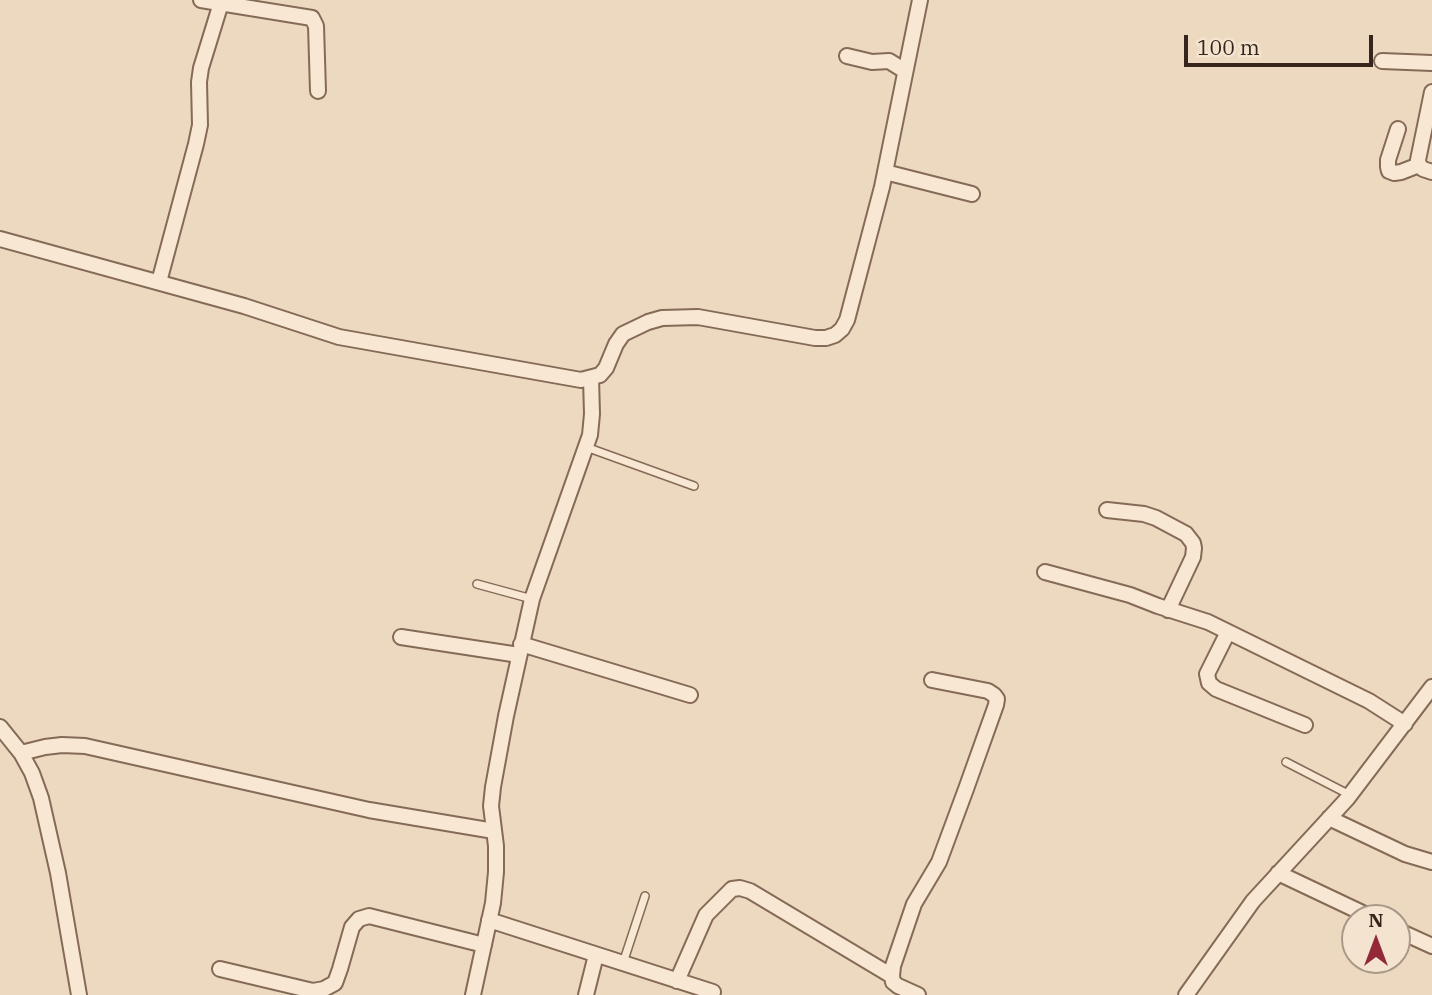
<!DOCTYPE html>
<html>
<head>
<meta charset="utf-8">
<style>
	body { margin:0 }
	#map { position:relative; width:1432px; height:995px; overflow:hidden; background:#edd9bf; font-family:"IBM Plex Serif",serif }
	canvas { display:block }
	.north { position:absolute; left:1341px; top:904px; width:70px; height:70px; box-sizing:border-box; background:#f4e4cf; border:2px solid #a89887; border-radius:50%; rotate:0deg; font-size:19px; font-weight:700; line-height:28px; text-align:center; color:#35251c }
	.north::after { content:''; display:block; margin:auto; width:24px; height:32px; background:#932938; clip-path:polygon(50% 0,100% 100%,50% 72%,0 100%) }
	.scale { position:absolute; left:1184px; top:35px; width:189px; height:32px; box-sizing:border-box; border:4px solid #35251c; border-top:0; padding-left:9px; font-size:21px; line-height:24px; white-space:nowrap; color:#35251c; -webkit-text-stroke:5px #f4e4cf; paint-order:stroke }
</style>
</head>
<body>
<div id="map">
<canvas width="1432" height="995"></canvas>
<div class="north">N</div>
<div class="scale">100 m</div>
</div>
<script>
const context = document.querySelector('canvas').getContext('2d');
context.lineJoin = 'round';
const shape = rows => new Path2D(rows.map(r => 'M' + r).join(''));
function trace(path, color, width, dash) { context.strokeStyle = color; context.lineWidth = width; context.lineCap = dash ? 'butt' : 'round'; context.setLineDash(dash || []); context.stroke(path); }
const lane = shape([
	[586,447,694,486],
	[477,584,532,599],
	[1286,762,1350,795],
	[623,963,645,896]
]);
const street = shape([
	[201,0,312,18,316,26,318,91],
	[847,56,872,62,889,61,905,71],
	[1382,61,1432,63],
	[1432,92,1418,160,1419,165,1423,169,1432,172],
	[1398,129,1388,160,1388,167,1389,171,1394,173,1401,172,1419,165],
	[885,172,972,194],
	[0,239,244,306,339,337,581,380,600,375,606,368,616,344,623,334,648,322,662,318,698,317,815,338,826,338,835,335,842,329,847,320,882,187,920,0],
	[159,282,196,144,200,125,199,82,201,68,221,3],
	[1107,510,1144,514,1156,518,1186,534,1193,543,1194,548,1193,557,1168,610],
	[1045,572,1130,595,1158,606,1208,622,1369,701,1405,724],
	[1228,632,1207,674,1209,683,1216,689,1305,725],
	[401,637,519,655],
	[521,644,690,695],
	[0,727,21,753,32,773,41,798,58,873,79,995],
	[21,753,45,747,62,745,85,746,369,810,494,831],
	[1329,818,1405,854,1432,862],
	[1278,873,1373,918],
	[489,920,713,992],
	[1397,930,1432,946],
	[220,969,313,991,324,989,335,983,340,969,352,927,359,919,369,916,484,945],
	[677,981,706,915,732,889,740,888,750,891,892,976],
	[473,995,493,903,496,872,496,846,491,806,493,787,506,716,532,599,590,435,592,414,591,378],
	[586,995,596,955],
	[918,995,898,986,893,982,892,976,893,966,914,904,939,862,966,789,996,705,997,699,994,695,988,691,932,680],
	[1186,995,1253,901,1347,799,1432,687]
]);
trace(lane, '#856a58', 10);
trace(street, '#856a58', 18);
trace(lane, '#f8e7d2', 7);
trace(street, '#f8e7d2', 14);
</script>
</body>
</html>
